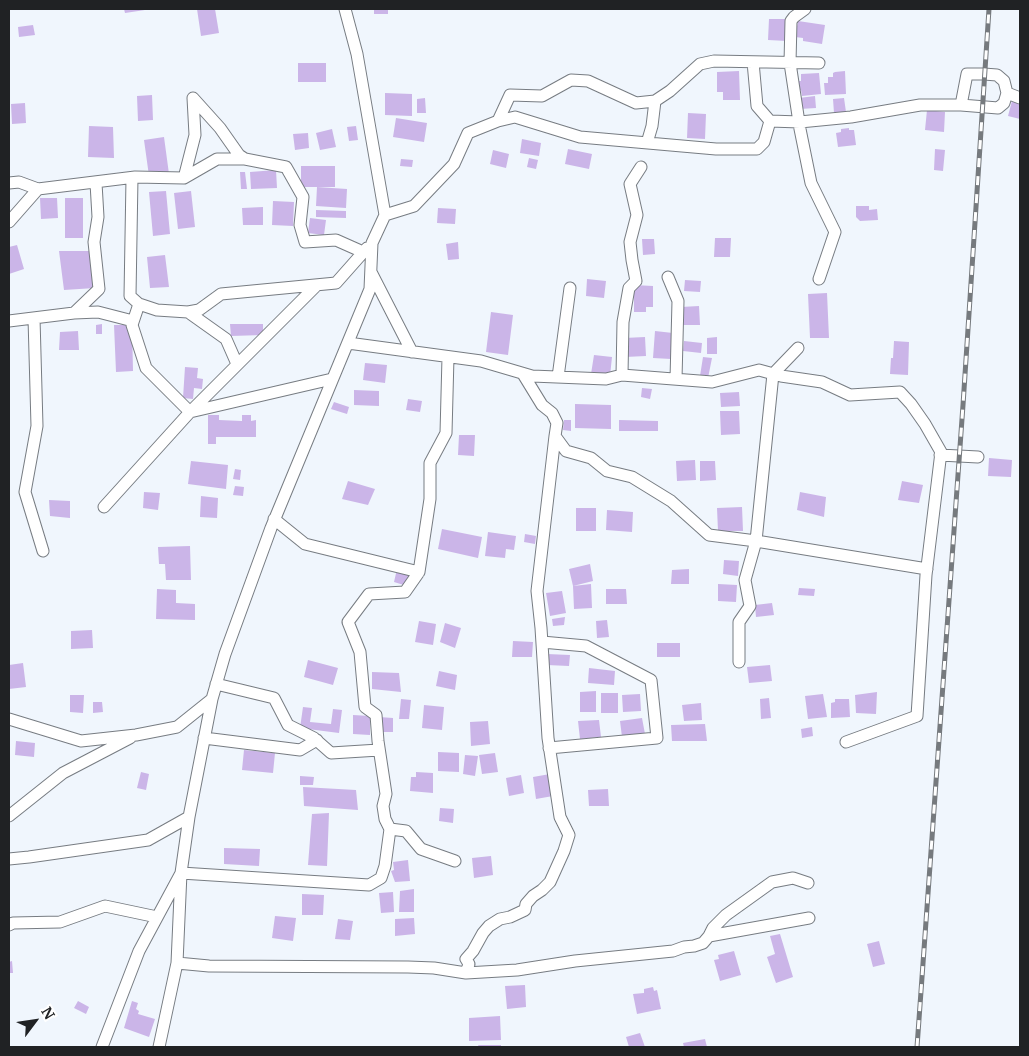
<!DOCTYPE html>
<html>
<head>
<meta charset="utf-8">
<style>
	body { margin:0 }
	#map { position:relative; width:1029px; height:1056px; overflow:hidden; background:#f0f6fd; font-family:Merriweather,serif }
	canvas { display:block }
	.frame { position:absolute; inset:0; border:10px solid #202224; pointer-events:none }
	.north { position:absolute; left:10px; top:996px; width:50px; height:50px; -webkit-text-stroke:4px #fff; paint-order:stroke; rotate:59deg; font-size:14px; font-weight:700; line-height:20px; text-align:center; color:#202224 }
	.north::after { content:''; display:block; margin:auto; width:18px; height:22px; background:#202224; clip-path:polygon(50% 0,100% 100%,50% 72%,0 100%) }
</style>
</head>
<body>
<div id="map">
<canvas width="1029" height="1056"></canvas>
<div class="frame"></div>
<div class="north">N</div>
</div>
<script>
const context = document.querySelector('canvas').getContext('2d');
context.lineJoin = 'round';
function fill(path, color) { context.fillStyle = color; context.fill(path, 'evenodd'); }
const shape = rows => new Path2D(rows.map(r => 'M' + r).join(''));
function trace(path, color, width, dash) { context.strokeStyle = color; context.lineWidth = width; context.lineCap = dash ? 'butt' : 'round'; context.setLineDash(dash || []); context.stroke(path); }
fill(shape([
	[124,9,145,9,145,10,125,13],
	[197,9,215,9,219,33,201,36],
	[374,9,388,9,388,14,374,14],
	[769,19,788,19,787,41,768,40],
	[798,21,825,25,822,44,803,41,803,38,795,37],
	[33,25,35,35,19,37,18,27],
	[298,63,326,63,326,82,298,82],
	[739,71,740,100,723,100,723,92,717,92,717,72],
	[845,71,846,94,825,95,824,83,828,83,828,77,833,77,833,73,835,72],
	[819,73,821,94,802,96,801,90,798,91,797,81,801,81,801,74],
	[385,93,412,94,412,116,385,115],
	[152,95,153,120,138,121,137,96],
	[815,96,816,108,800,109,799,98],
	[425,98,426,113,417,113,417,99],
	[844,98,846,112,834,113,833,99],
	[1012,101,1020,103,1020,119,1008,116],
	[25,103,26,123,12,124,11,104],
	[927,110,945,112,944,132,925,130],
	[688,113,706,114,705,139,687,138],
	[396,118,427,123,424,142,393,137],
	[89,126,113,127,114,158,88,157],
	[356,126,358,140,349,141,347,127],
	[849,128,849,130,854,130,856,145,838,147,836,133,841,132,841,129],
	[332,129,336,147,320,150,316,133],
	[308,133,309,148,295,150,293,134],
	[164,137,169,174,149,176,144,140],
	[522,139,541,143,539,156,520,153],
	[568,149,592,154,589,169,565,164],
	[935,149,945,150,943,171,934,170],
	[493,150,509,154,506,168,490,164],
	[529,158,538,160,536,169,527,167],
	[401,159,413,160,412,167,400,166],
	[301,166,335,166,335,187,301,187],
	[276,170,277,188,251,189,250,172],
	[240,172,245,172,247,189,241,189],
	[317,187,347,189,346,208,316,206],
	[166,191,170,234,153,236,149,192],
	[191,191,195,227,178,229,174,193],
	[40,198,57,198,58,218,41,219],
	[65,198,83,198,83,238,65,238],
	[273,201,294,202,293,226,272,225],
	[856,206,869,206,869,210,877,209,878,220,860,221,856,217],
	[263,207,263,225,243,225,242,208],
	[438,208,456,209,455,224,437,223],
	[316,210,346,211,346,218,316,217],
	[310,218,326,220,324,235,308,233],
	[715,238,731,238,730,257,714,257],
	[642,239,654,239,655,254,643,255],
	[458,242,459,259,448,260,446,244],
	[17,245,24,269,9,274,9,247],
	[59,251,89,251,95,288,64,290],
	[165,255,169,287,150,288,147,257],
	[587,279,606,281,604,298,586,296],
	[685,280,701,281,700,292,684,291],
	[634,285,653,286,653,307,646,307,646,312,634,312],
	[827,293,829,338,810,338,808,294],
	[699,306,700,325,682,325,681,307],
	[491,312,513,315,508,355,486,352],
	[102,324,102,334,96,334,96,325],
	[230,324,263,324,263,335,231,336],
	[114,325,132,325,133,371,116,372],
	[78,331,79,350,59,350,60,332],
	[655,331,673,333,671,359,653,358],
	[645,337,646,356,625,357,624,338],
	[717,337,717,354,707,354,707,338],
	[684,341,702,343,701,353,683,351],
	[894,341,909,342,908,375,890,374,891,358,893,358],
	[594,355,612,357,610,376,591,374],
	[703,357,712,358,708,378,700,376],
	[365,363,387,365,385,383,363,380],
	[185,367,198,368,197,378,203,379,202,389,194,388,193,399,183,398],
	[642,388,652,389,650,399,641,397],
	[354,390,379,391,379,406,354,405],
	[739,392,740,406,721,407,720,393],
	[408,399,422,401,420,412,406,410],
	[334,402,349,407,347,414,331,409],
	[575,404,611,405,611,429,575,428],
	[720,411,739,411,740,434,721,435],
	[208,415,219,415,219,420,242,421,242,415,251,415,251,421,256,420,256,437,216,437,216,444,208,444],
	[564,420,571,420,571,431,563,430],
	[619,420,658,421,658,431,619,431],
	[459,435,475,435,474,456,458,455],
	[989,458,1012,460,1011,477,988,476],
	[695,460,696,480,677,481,676,461],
	[191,461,228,465,226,489,188,484],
	[700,461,715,461,716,480,700,481],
	[235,469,241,470,240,480,233,479],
	[348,481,375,489,368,505,342,499],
	[902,481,923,485,919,503,898,500],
	[235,486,244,487,243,496,233,495],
	[144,492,160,493,158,510,143,508],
	[800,492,826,497,824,517,797,510],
	[201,496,218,498,217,518,200,517],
	[49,500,70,501,70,518,50,516],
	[742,507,743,531,718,531,717,508],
	[576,508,596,508,596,531,576,531],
	[607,510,633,512,632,532,606,530],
	[442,529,482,537,478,558,438,549],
	[488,532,516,536,514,550,506,549,505,558,485,556],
	[525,534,536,536,535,544,524,542],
	[190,546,191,580,166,580,165,564,159,564,158,547],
	[724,560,739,561,738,576,723,574],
	[590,564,593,581,573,586,591,584,592,608,574,609,573,586,569,569],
	[397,569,410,573,407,586,394,582],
	[689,569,689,584,671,584,672,570],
	[718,584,737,585,736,602,718,601],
	[799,588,815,589,814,596,798,595],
	[157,589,176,590,176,603,195,604,195,620,156,619],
	[606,589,626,589,627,604,606,604],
	[562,591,566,613,550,616,546,593],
	[772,603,774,615,756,617,755,605],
	[565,617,564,625,553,626,552,619],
	[607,620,609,637,597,638,596,621],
	[419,621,436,624,433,645,415,642],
	[445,623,461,628,455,648,440,642],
	[92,630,93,648,71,649,71,631],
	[513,641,533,642,532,657,512,657],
	[657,643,680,643,680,657,657,657],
	[547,654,570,655,569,666,547,665],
	[308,660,338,668,333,685,304,677],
	[23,663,26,687,9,689,9,665],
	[770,665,772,681,749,683,747,667],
	[589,668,615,671,614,685,588,683],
	[439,671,457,675,455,690,436,686],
	[372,672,399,673,401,692,372,689],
	[596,691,596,712,580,712,580,692],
	[877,692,876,714,856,713,855,695],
	[601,693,618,693,618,713,601,713],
	[640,694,641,711,623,712,622,695],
	[823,694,827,717,808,719,805,696],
	[70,695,84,695,83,713,70,712],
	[769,698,771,718,761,719,760,699],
	[401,699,411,700,409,719,399,719],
	[835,699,849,699,850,717,831,718,831,703,835,702],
	[93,702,102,702,103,712,93,713],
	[701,703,702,720,684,721,682,705],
	[424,705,444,707,442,730,422,728],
	[303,707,312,708,310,722,331,724,333,709,342,710,339,733,300,728],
	[353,715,370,716,370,735,353,734],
	[379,717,393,718,393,732,377,732],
	[642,718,645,734,622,737,620,721],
	[599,720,601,737,580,739,578,721],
	[488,721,490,744,471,746,470,722],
	[705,724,707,741,672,741,671,725],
	[812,727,813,736,802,738,801,729],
	[16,741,35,743,34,757,15,755],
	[244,750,275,753,273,773,242,770],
	[438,752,459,753,459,772,438,771],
	[495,753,498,772,482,774,479,755],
	[465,755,478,756,475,776,463,774],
	[141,772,149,774,146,790,137,788],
	[416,772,433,773,433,793,410,791,411,777,416,777],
	[550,774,553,796,536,799,533,777],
	[521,775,524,793,509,796,506,778],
	[300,776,314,777,313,785,300,785],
	[303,787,356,790,358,810,304,806],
	[608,789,609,806,589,806,588,790],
	[440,808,454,809,453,823,439,821],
	[329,813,327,866,308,865,312,814],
	[224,848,260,849,259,866,224,864],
	[491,856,493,875,474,878,472,858],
	[408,860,410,881,395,882,391,871,394,870,393,862],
	[414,889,414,912,399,912,400,891],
	[393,892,394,912,381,913,379,893],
	[302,894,324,895,323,915,302,915],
	[275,916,296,918,293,941,272,938],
	[414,918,415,934,395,936,395,919],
	[338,919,353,921,350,940,335,939],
	[780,934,793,977,776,983,767,957,775,954,770,936],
	[879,941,885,964,873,967,867,944],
	[734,951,741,975,720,981,714,960,719,959,718,955],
	[12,961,13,973,9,973,9,962],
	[525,985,526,1007,507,1009,505,986],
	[653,987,654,991,657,990,661,1009,637,1014,633,994,644,993,644,989],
	[78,1001,89,1007,86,1014,74,1008],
	[132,1001,138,1003,136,1009,139,1011,138,1014,155,1019,149,1037,124,1028],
	[500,1016,501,1040,469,1041,469,1018],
	[640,1033,645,1047,629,1047,626,1037],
	[705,1039,707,1047,684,1047,683,1043],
	[478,1045,501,1045,501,1047,479,1047]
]), '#cbb5e8');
const minor = shape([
	[805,9,794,17,791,21,790,63,800,129,811,183,835,232,819,279],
	[753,62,757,106,770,121],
	[193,98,220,128,239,155,245,159],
	[961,105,967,74,984,74,997,75,1004,81,1007,93],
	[498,121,515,117,580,137,716,149,757,149,764,142,770,121,800,122,851,117,920,105,961,105,998,108,1004,103,1007,93,1020,98],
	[647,143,652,126,655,101,670,91,700,64,714,61,819,63],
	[132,178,130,296,139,304,132,325,146,368,190,412,332,379],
	[184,178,195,135,193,98],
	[9,183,19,182,38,189],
	[385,215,414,206,454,164,468,133,498,121,510,95,542,96,571,80,588,81,636,103,655,101],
	[9,222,38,189,135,177,184,178,217,159,245,159,286,167,303,197,300,225,305,242,336,240,363,252],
	[371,272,412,352],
	[668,277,678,301,676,379],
	[139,304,157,310,188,312,199,310,221,294,336,283,367,248],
	[188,312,226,339,237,364],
	[74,313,98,312,133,321],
	[34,318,37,426,25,492,43,551],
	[9,321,74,313,99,289,94,242,98,217,96,183],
	[348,343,481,361,532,376,606,379,622,375,712,382,759,370,781,376,822,382,850,395,900,392,911,404,925,424,941,452,926,575,917,716,846,742],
	[798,348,773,374,756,541,927,569],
	[523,374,542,405,552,413,557,423,555,436],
	[622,375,623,322,629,288,636,281,632,260,630,242,637,215,630,184,641,167],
	[558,377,570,288],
	[940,455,978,457],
	[104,507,190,412,316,286],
	[274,519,305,544,419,572,430,499,430,463,446,433,448,357],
	[542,642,586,646,651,680,657,738,549,748],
	[216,684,274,698,288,725,314,738,331,753,379,750],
	[9,719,81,741,136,735,177,727,212,699],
	[204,738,300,750,317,740],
	[9,816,63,773,130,738],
	[390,829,406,831,421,849,455,861],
	[9,859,29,857,148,840,189,817],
	[9,925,13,923,60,922,105,906,157,917],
	[709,936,713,928,726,915,772,882,793,878,808,883],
	[177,963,209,966,408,967,434,968,466,973,517,970,575,961,673,951,684,947,694,946,703,943,709,936,809,918],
	[466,973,469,964,466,959,473,951,483,933,489,926,500,919,510,917,525,910,526,904,533,896,542,890,550,882,564,851,569,835,560,817,548,738,541,628,537,591,555,436,566,451,591,458,607,471,632,477,671,501,709,535,756,541,745,580,750,606,739,622,739,662],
	[102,1047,139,951,181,873,369,885,381,878,385,866,390,829,385,819,383,806,386,794,378,741,376,715,365,707,360,652,348,622,369,594,405,592,419,572],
	[159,1047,177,963,181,873,189,817,212,699,225,654,271,528,370,289,372,243,385,215,357,54,345,9]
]);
trace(minor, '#777c82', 13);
trace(minor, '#fff', 11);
const rail = shape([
	[917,1047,963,405,989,9]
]);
trace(rail, '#767a7e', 5);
trace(rail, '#fff', 3, [9]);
</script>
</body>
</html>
